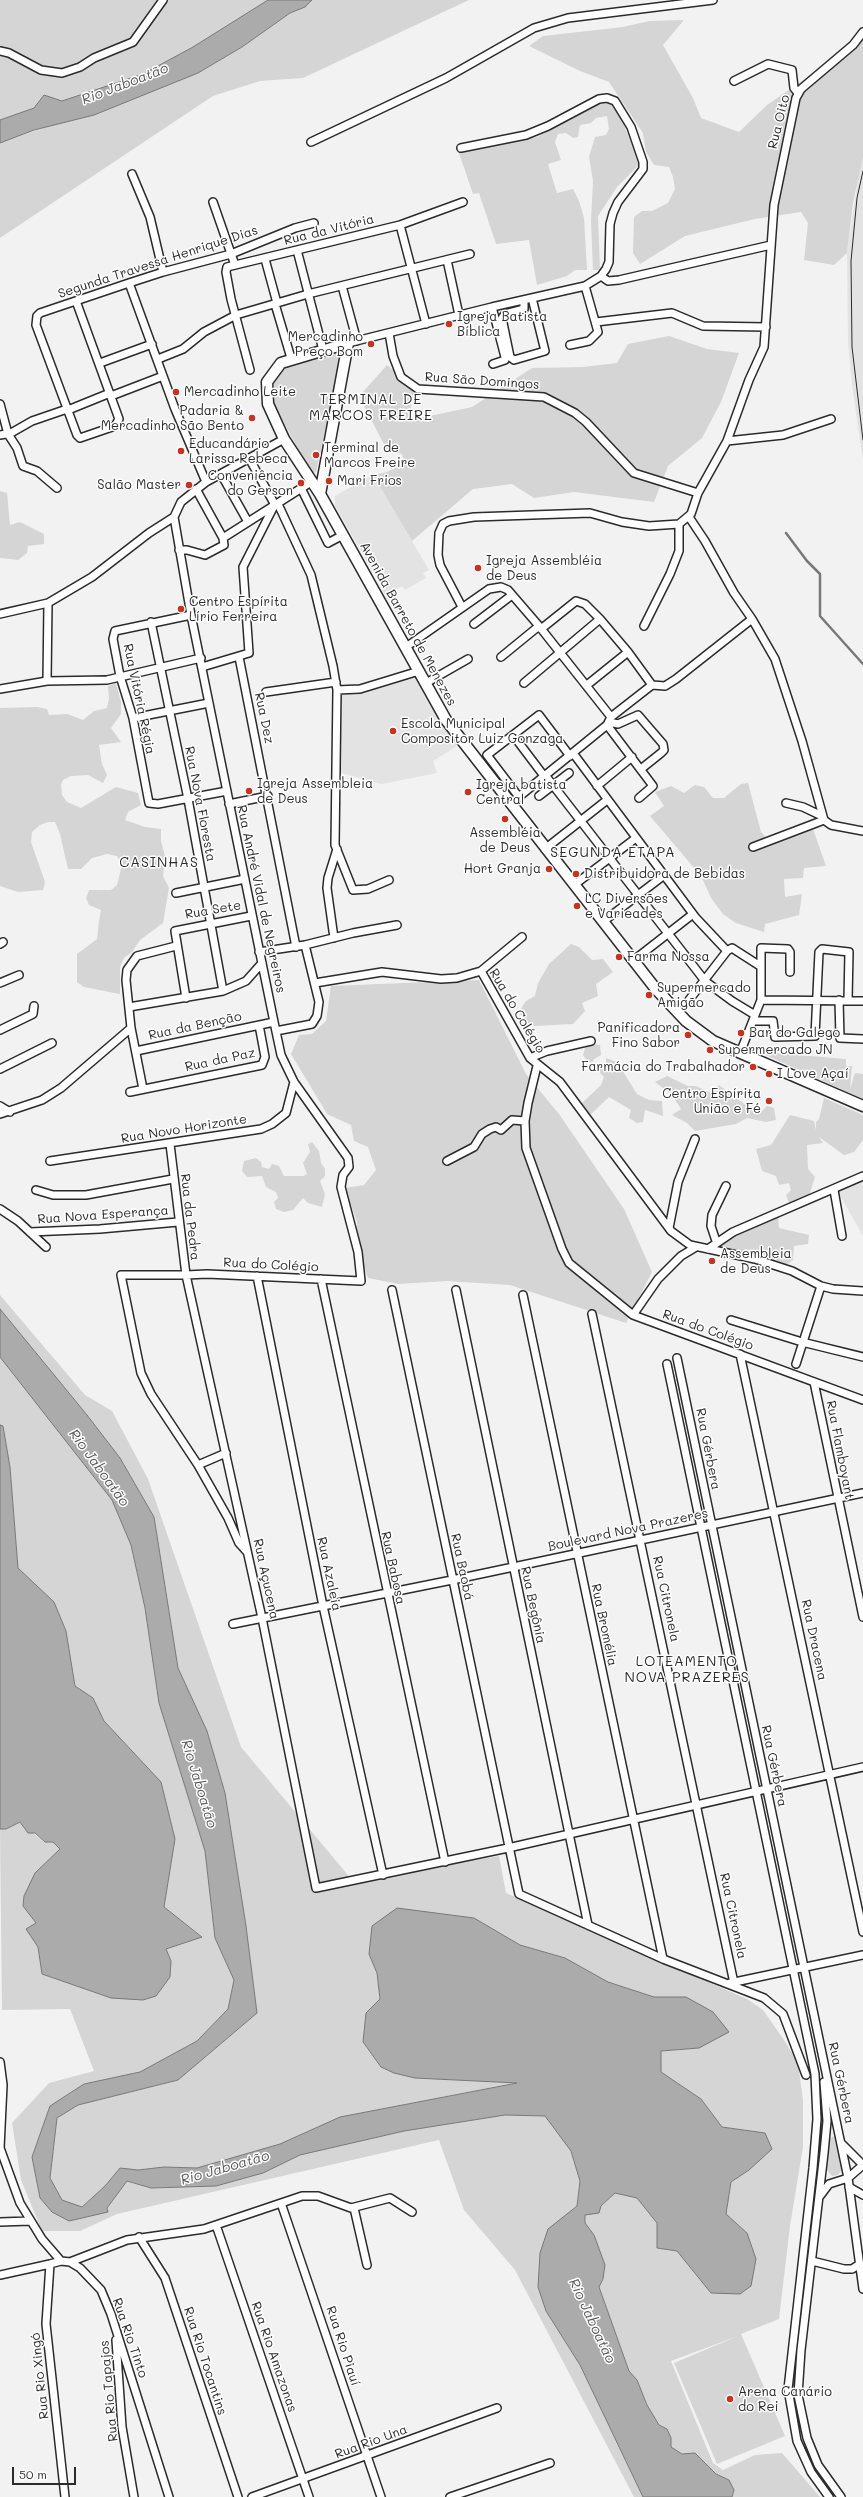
<!DOCTYPE html>
<html>
<head>
<meta charset="utf-8">
<style>
	body { margin:0 }
	#map { position:relative; width:863px; height:2497px; overflow:hidden; background:#f2f2f2; font-family:Mali,sans-serif }
	canvas { display:block }
	.scale { position:absolute; left:12px; top:2467px; width:64px; height:18px; box-sizing:border-box; border:2px solid #2b2b2b; border-top:0; padding-left:5px; font-size:12px; line-height:14px; white-space:nowrap; color:#2b2b2b; -webkit-text-stroke:3px #fff; paint-order:stroke }
</style>
</head>
<body>
<div id="map">
<canvas width="863" height="2497"></canvas>
<div class="scale">50 m</div>
</div>
<script>
const context = document.querySelector('canvas').getContext('2d');
context.lineJoin = 'round';
function fill(path, color) { context.fillStyle = color; context.fill(path, 'evenodd'); }
const shape = rows => new Path2D(rows.map(r => 'M' + r).join(''));
function trace(path, color, width, dash) { context.strokeStyle = color; context.lineWidth = width; context.lineCap = dash ? 'butt' : 'round'; context.setLineDash(dash || []); context.stroke(path); }
function drawText(font, color, halo, rows, align = 'center') {
  context.font = font + ' Mali,sans-serif'; context.lineWidth = 3; context.setLineDash([]); context.textBaseline = 'middle'; context.strokeStyle = halo; context.fillStyle = color; for (const [text, x, y, turn = 0] of rows) {
    context.save(); context.translate(x, y); context.rotate((+turn || 0) * Math.PI / 180); context.textAlign = isNaN(turn) ? turn : align; if (halo) context.strokeText(text, 0, 0); context.fillText(text, 0, 0); context.restore();
  }
}
fill(shape([
	[863,146,863,461,852,385,848,341,847,253],
	[373,475,429,570,423,573,426,578,405,590,402,586,385,595,382,589,385,585,378,574,373,572,335,506,335,496],
	[416,677,457,746,433,761,437,773,382,784,341,773,338,694],
	[863,1180,863,1236,838,1192]
]), '#e3e3e3');
fill(shape([
	[0,0,268,0,193,47,143,74,62,101,44,95,34,108,0,120],
	[312,0,469,0,303,78,260,81,213,96,0,238,0,143,198,73,242,47,290,13,305,7],
	[684,20,663,45,693,98,701,118,739,132,767,105,863,39,863,156,853,203,847,253,834,265,804,260,808,223,801,212,755,219,685,236,640,264,633,253,634,217,642,211,652,211,668,203,675,189,673,177,669,167,654,165,646,152,643,133,609,82,580,71,529,46,543,36,623,27,649,21],
	[609,99,620,115,640,164,617,187,598,216,600,270,593,270,591,221,593,181,589,157,595,137,606,135,609,129,607,116,596,118,591,123,580,125,578,137,573,138,566,133,558,134,555,142,561,160,548,164,557,193,573,189,579,201,584,218,587,270,575,270,567,276,537,285,529,240,496,244,479,193,473,194,459,153,537,137],
	[669,336,707,349,739,353,721,402,702,438,668,466,654,502,574,492,534,498,512,484,473,489,412,541,373,475,387,472,404,463,402,454,387,450,363,404,362,393,387,365,418,389,411,403,411,420,472,407,532,368,583,367,617,363,628,344],
	[343,348,316,472,312,473,308,469,274,403,274,381,283,367],
	[0,491,7,493,10,525,20,522,44,534,44,544,28,546,27,553,18,560,0,558],
	[116,683,121,702,121,714,111,728,121,742,99,745,102,764,107,775,103,783,88,775,71,776,63,780,61,785,62,795,67,802,81,808,116,787,138,793,141,805,128,812,125,820,145,827,161,829,161,841,165,856,163,876,169,888,163,923,140,940,132,952,124,958,120,967,120,994,84,987,77,982,77,954,97,939,99,921,101,910,89,905,86,898,89,890,111,890,117,885,122,865,117,856,107,854,92,858,81,869,68,869,60,834,55,822,48,822,40,825,32,832,31,842,45,882,43,890,18,892,0,886,0,708,37,707,47,709,49,715,67,714,83,720,94,711,107,708,109,698,108,686],
	[748,783,761,832,770,842,813,829,826,866,804,868,803,878,784,879,785,897,802,894,799,915,765,924,764,932,736,923,723,914,711,898,701,876,650,816,664,806,655,792,671,786,684,793,695,785,704,787,713,798,724,798,741,784],
	[571,944,579,947,592,960,603,959,613,972,596,984,598,996,582,1003,585,1011,573,1024,534,1026,526,1023,520,1013,522,1007,526,1001,535,996,538,983,549,964],
	[479,980,526,1074,559,1114,624,1209,652,1272,626,1323,510,1285,447,1281,398,1284,368,1278,358,1252,357,1222,345,1188,364,1185,376,1170,368,1147,354,1141,351,1125,327,1114,291,1054,299,1035,312,1034,326,1021,331,986],
	[591,1044,600,1045,601,1055,594,1059,593,1062,588,1063,583,1055,585,1048],
	[750,1046,774,1053,846,1059,846,1066,852,1066,850,1089,855,1073,863,1074,863,1099,750,1048],
	[606,1058,617,1062,637,1094,649,1100,662,1101,663,1116,645,1110,643,1122,637,1123,629,1118,631,1110,609,1097,589,1116,582,1103,601,1085,604,1077,600,1073,599,1066,606,1063],
	[667,1076,688,1086,696,1086,711,1093,719,1085,747,1106,762,1111,767,1106,774,1108,776,1120,766,1122,747,1118,736,1124,695,1131,687,1123,672,1115,681,1109,672,1095,655,1082],
	[824,1098,863,1115,863,1140,854,1152,844,1155,819,1137,823,1143,807,1145,808,1169,815,1177,810,1193,805,1199,790,1205,786,1195,791,1190,789,1183,779,1185,776,1176,762,1171,756,1149,771,1145,790,1115,814,1121,816,1130,816,1122,819,1119],
	[312,1142,319,1151,321,1163,325,1169,325,1176,320,1181,325,1194,322,1207,308,1203,303,1198,293,1210,284,1212,276,1209,274,1202,278,1198,276,1192,266,1187,262,1176,247,1177,242,1171,244,1161,256,1158,261,1162,262,1167,269,1169,272,1164,279,1166,284,1176,303,1176,307,1174,303,1163,310,1152,308,1144],
	[778,1216,779,1228,809,1235,808,1244,794,1246,793,1260,786,1265,717,1247,721,1241],
	[0,1295,85,1395,112,1411,148,1479,241,1747,352,1880,499,1856,506,1893,747,1999,763,2010,784,2040,798,2063,803,2100,803,2147,790,2226,779,2319,741,2334,785,2436,717,2464,674,2363,738,2336,671,2361,713,2463,723,2470,755,2455,782,2453,820,2497,732,2497,734,2490,729,2480,716,2474,695,2453,682,2454,671,2447,671,2438,667,2429,659,2425,647,2405,637,2380,629,2371,599,2287,603,2279,594,2235,585,2223,585,2215,595,2213,615,2193,637,2198,657,2223,657,2248,677,2251,711,2293,747,2233,726,2214,731,2182,749,2170,765,2133,722,2127,701,2099,661,2072,660,2051,699,2048,686,1997,654,1997,608,1982,565,1958,520,1945,474,1918,427,1913,369,1954,377,1973,380,2000,366,2013,363,2043,381,2067,415,2078,520,2082,340,2117,280,2144,197,2168,164,2167,138,2170,120,2168,105,2186,81,2207,62,2200,50,2178,57,2119,77,2105,178,2080,257,2013,246,1926,225,1793,207,1731,178,1668,154,1517,120,1458,87,1415,0,1309],
	[0,1357,112,1500,131,1545,145,1608,159,1703,205,1851,215,1938,234,1980,228,2009,197,2041,140,2072,84,2084,50,2106,32,2157,40,2198,52,2212,107,2208,127,2181,151,2188,216,2186,263,2173,300,2155,404,2131,505,2115,545,2116,571,2151,580,2181,577,2206,548,2229,546,2311,580,2365,643,2497,634,2497,515,2270,464,2210,439,2140,117,2214,80,2231,42,2231,21,2180,12,2123,49,2083,94,2071,70,2009,2,2010,0,1829,6,1829,20,1822,44,1842,53,1842,60,1849,35,1873,23,1906,36,1923,27,1929,38,1947,42,1974,111,1998,171,1961,166,1949,202,1936,164,1907,175,1839,161,1782,104,1721,93,1698,75,1686,66,1631,54,1603,18,1568,10,1467,3,1426,0,1425],
	[834,2136,842,2169,838,2175,832,2176,826,2169,830,2139]
]), '#d5d5d5');
const water = shape([
	[268,0,312,0,305,7,290,13,242,47,198,73,94,115,34,130,0,143,0,120,34,108,44,95,62,101,143,74,193,47,268,0],
	[0,1309,87,1415,120,1458,154,1517,178,1668,207,1731,225,1793,246,1926,257,2013,178,2080,78,2105,57,2118,50,2178,62,2200,82,2207,105,2186,120,2168,138,2170,164,2167,197,2168,280,2144,340,2117,517,2083,415,2078,394,2073,381,2067,363,2042,366,2013,380,1999,377,1973,369,1954,372,1926,397,1908,474,1918,520,1945,565,1958,608,1982,654,1997,686,1997,713,2012,729,2032,699,2048,661,2051,661,2072,701,2099,722,2127,765,2133,772,2149,749,2170,731,2182,726,2214,747,2233,756,2259,751,2286,740,2294,711,2293,677,2251,657,2248,657,2223,637,2198,615,2193,601,2206,599,2213,585,2215,585,2223,594,2235,605,2265,603,2279,599,2287,629,2371,637,2380,647,2405,659,2425,667,2429,671,2438,671,2447,682,2454,695,2453,716,2474,729,2480,734,2490,732,2497,643,2497,580,2365,546,2311,538,2287,540,2253,548,2229,577,2206,580,2181,571,2151,545,2116,505,2115,404,2131,300,2155,263,2173,216,2186,151,2188,127,2181,107,2208,108,2212,69,2221,52,2212,40,2198,32,2157,50,2106,84,2084,140,2072,197,2041,228,2009,234,1980,215,1938,205,1851,159,1703,145,1608,131,1545,112,1500,0,1357,0,1309],
	[0,1425,3,1426,10,1467,18,1568,54,1602,66,1631,75,1686,93,1698,104,1721,161,1782,175,1839,164,1907,202,1937,166,1949,171,1961,170,1977,156,1996,143,2000,111,1998,42,1974,38,1947,26,1929,36,1923,23,1906,24,1896,35,1873,60,1849,53,1842,45,1842,35,1833,28,1833,20,1822,6,1829,0,1829,0,1425]
]);
fill(water, '#ababab');
trace(water, '#787878', 1);
trace(shape([
	[786,533,807,561,820,574,820,616,863,664]
]), '#787878', 2.5);
const minor = shape([
	[0,51,9,53,41,70,62,73,80,67,94,58,133,42,163,0],
	[734,81,768,64,792,70,794,88,798,93],
	[311,142,446,78,534,28,568,18,713,0],
	[132,174,150,217,163,272],
	[213,202,235,265],
	[400,225,426,324],
	[297,250,323,350],
	[265,259,277,303],
	[447,260,459,315],
	[601,276,608,281,619,280,771,245],
	[129,283,175,409,206,482],
	[342,286,357,341],
	[524,300,524,309,505,314,502,318,510,357,514,360,545,351,532,298],
	[76,301,119,419,115,426,80,438,77,435,36,325,37,316,40,313,129,283,163,272,231,254,295,228,314,223],
	[275,304,291,358],
	[492,307,505,357,505,360,493,364],
	[596,322,672,313,703,326,766,327],
	[389,333,393,356,401,377,418,389,544,397,575,413,586,422,634,473,698,493],
	[348,343,492,307,585,286,601,276,606,269,609,262,610,224,613,213,618,202,643,169,643,162,631,127,615,101,607,98,599,99,548,126,526,135,461,148],
	[570,345,589,341,598,332,585,286],
	[158,359,183,349,204,332,236,315,308,294,470,254],
	[100,363,152,344],
	[250,370,231,299,226,272,227,267,400,225,463,202],
	[111,396,163,376],
	[0,404,8,434,17,448,23,466,37,471,57,488],
	[68,410,110,393],
	[0,435,11,433,32,421,67,409],
	[727,441,783,435,831,419],
	[249,458,275,505],
	[221,474,248,522],
	[301,488,328,543,343,535],
	[278,504,311,575,333,666,337,690,335,845,353,890,368,889,389,880],
	[689,517,705,541,734,593,752,619,775,659,802,741,824,820,831,825,863,831],
	[223,538,311,482],
	[179,550,187,550,205,555,224,545,223,538,196,489],
	[462,607,440,565,438,555,439,533,443,524,449,521,474,517,590,513,622,522,649,526,679,524,691,514,698,493,727,441,749,380,764,347,774,205,796,98,801,89,853,45,863,32],
	[0,614,48,603,92,577,149,533,174,517],
	[191,615,115,631,113,639,120,676,133,718,149,803,158,804,227,791],
	[151,622,188,799,223,991],
	[474,624,512,595],
	[644,626,670,574,679,551,679,524],
	[541,629,576,601,585,604,600,619],
	[406,647,489,589,501,587,508,590,539,626,611,717,607,725,510,804],
	[628,652,652,685],
	[239,657,296,947],
	[501,657,539,626],
	[202,667,249,653,243,567,274,506],
	[47,681,48,603],
	[426,683,468,659],
	[524,683,600,619,628,652,587,685],
	[0,689,47,681,107,680,201,658],
	[337,690,360,689,419,671],
	[266,692,336,682],
	[611,717,652,685,665,686,676,679,752,619],
	[133,718,209,703],
	[609,722,618,724,638,715,663,744,664,750,661,753,641,769],
	[607,725,653,786,639,798],
	[513,735,544,776],
	[573,753,696,918,727,951,732,948,760,966],
	[545,775,705,981,732,1001,755,1015],
	[597,786,632,757],
	[539,796,569,773],
	[519,797,487,755,539,715,570,756],
	[786,803,803,807,822,816],
	[229,804,268,796],
	[753,847,824,820],
	[545,849,607,800],
	[574,885,636,838],
	[176,893,245,879],
	[604,921,663,876],
	[334,938,327,888,328,878,337,849],
	[0,944,3,942],
	[259,952,305,945,353,933,397,925],
	[634,960,693,914],
	[481,971,522,937],
	[0,983,19,975],
	[315,983,382,972,441,979,457,978,481,971,530,1058,560,1082,671,1231,690,1245,755,1259,792,1271,821,1286,833,1289,863,1291],
	[186,998,175,931,251,916],
	[689,1000,727,951],
	[761,1000,761,948,788,949,790,952,790,972],
	[839,1000,840,1038,863,1039],
	[129,1007,223,991,246,981,262,963],
	[753,1021,773,1021,775,1037,815,1036,819,952,822,949,849,952,848,1000],
	[0,1030,33,1014,34,1006],
	[276,1031,312,1024,317,1016,319,1002,305,945],
	[136,1051,274,1022,191,615,174,517,181,502,206,482,284,439],
	[740,1053,761,1000,863,1001],
	[530,1058,547,1051,591,1041],
	[537,1066,528,1103,525,1121,526,1148,562,1249,569,1263,633,1315,863,1400],
	[0,1069,52,1043],
	[143,1089,131,1028,126,980,127,970,137,956,176,946],
	[130,1092,262,1065,265,1057,259,1025],
	[0,1106,10,1112],
	[0,1114,42,1100,61,1088,131,1028],
	[170,1144,186,1275,207,1274,361,1281,358,1252,341,1187,343,1175,349,1167,348,1158,294,1082,281,1055,274,1022],
	[50,1161,261,1129,272,1124,286,1113,294,1082],
	[447,1161,474,1147,482,1134,490,1129,496,1127,501,1130,512,1120,525,1121],
	[36,1190,53,1195,86,1195,173,1179],
	[834,1190,842,1236],
	[0,1209,18,1221,46,1247],
	[669,1228,678,1182,695,1139],
	[30,1232,100,1229,178,1222],
	[716,1241,711,1226,712,1215,726,1186],
	[708,1249,733,1232,863,1176],
	[257,1276,323,1606,383,1875],
	[321,1279,445,1862],
	[392,1290,519,1894,663,1959,764,1998,783,2014,806,2075],
	[456,1290,588,1925],
	[523,1295,663,1959],
	[592,1314,734,1983],
	[633,1315,658,1279,681,1256,696,1247],
	[731,1320,802,1342,863,1357],
	[740,1354,863,1932],
	[677,1358,848,2178,829,2184,820,2196],
	[667,1364,815,2074,817,2119,813,2168,788,2389,797,2441,811,2472,829,2497],
	[796,1364,821,1286],
	[814,1382,863,1617],
	[198,1465,226,1453],
	[247,1552,239,1543,228,1518,198,1465,151,1394,141,1373,121,1275,186,1275,262,1618,316,1888,508,1848,863,1767],
	[233,1624,452,1580,863,1493],
	[730,1983,863,1955],
	[0,2062,3,2085,0,2148],
	[824,2082,827,2121,824,2153,801,2350,798,2395,807,2438,818,2465,841,2497],
	[842,2144,863,2165],
	[0,2148,20,2203,42,2239,61,2261,70,2262,80,2268,101,2290,111,2314,169,2497],
	[863,2165,848,2178,863,2289],
	[849,2187,863,2195],
	[281,2203,381,2497],
	[354,2208,367,2265],
	[0,2222,30,2221],
	[216,2225,309,2497],
	[139,2237,165,2278,238,2497],
	[61,2261,50,2264,46,2324,65,2497],
	[812,2261,844,2269,852,2269,860,2264,863,2266],
	[70,2262,127,2240,204,2229,302,2196,318,2196,351,2208,390,2198,412,2212],
	[0,2275,50,2264],
	[116,2340,122,2427,134,2497],
	[252,2497,497,2408],
	[450,2497,550,2463]
]);
const secondary = shape([
	[320,494,348,343,281,363,267,382,268,404,284,439,320,494,446,720,655,988,686,1021,713,1041,863,1106]
]);
trace(minor, '#2b2b2b', 10);
trace(secondary, '#2b2b2b', 13);
trace(minor, '#fff', 7);
trace(secondary, '#fff', 10);
trace(shape([
	[863,171,857,198,851,261,852,347,863,440]
]), '#2b2b2b', 1);
for (const [x, y, r, color] of [
	[449,324,4,"#c8321e"],
	[371,344,4,"#c8321e"],
	[176,392,4,"#c8321e"],
	[252,418,4,"#c8321e"],
	[181,451,4,"#c8321e"],
	[316,455,4,"#c8321e"],
	[329,481,4,"#c8321e"],
	[301,483,4,"#c8321e"],
	[189,485,4,"#c8321e"],
	[478,568,4,"#c8321e"],
	[181,609,4,"#c8321e"],
	[393,731,4,"#c8321e"],
	[249,791,4,"#c8321e"],
	[468,792,4,"#c8321e"],
	[505,819,4,"#c8321e"],
	[549,869,4,"#c8321e"],
	[576,874,4,"#c8321e"],
	[577,906,4,"#c8321e"],
	[619,957,4,"#c8321e"],
	[649,995,4,"#c8321e"],
	[741,1033,4,"#c8321e"],
	[688,1035,4,"#c8321e"],
	[710,1050,4,"#c8321e"],
	[753,1067,4,"#c8321e"],
	[769,1074,4,"#c8321e"],
	[769,1101,4,"#c8321e"],
	[712,1261,4,"#c8321e"],
	[730,2399,4,"#c8321e"]
]) { const dot = new Path2D(); dot.arc(x, y, r, 0, 2 * Math.PI); context.fillStyle = color; context.fill(dot); trace(dot, '#fff', 1.5); }
drawText('13px', '#2b2b2b', '#fff', [
	["Rua Oito",779,122,-76],
	["Rua da Vitória",329,230,-14],
	["Segunda Travessa Henrique Dias",158,262,-18],
	["Rua São Domingos",482,381,4],
	["Avenida Barreto de Menezes",408,624,61],
	["Rua Vitória Régia",139,699,78],
	["Rua Dez",264,718,78],
	["Rua Nova Floresta",200,804,79],
	["Rua André Vidal de Negreiros",261,899,78],
	["Rua Sete",213,910,-10],
	["Rua do Colégio",517,1011,59],
	["Rua da Benção",195,1026,-12],
	["Rua da Paz",220,1060,-12],
	["Rua Novo Horizonte",184,1129,-9],
	["Rua Nova Esperança",103,1215,-4],
	["Rua da Pedra",190,1217,83],
	["Rua do Colégio",271,1265,3],
	["Rua do Colégio",708,1330,20],
	["Rua Gérbera",708,1449,79],
	["Rua Flamboyant",840,1450,79],
	["Boulevard Nova Prazeres",628,1530,-12],
	["Rua Baobá",462,1567,78],
	["Rua Babosa",393,1568,78],
	["Rua Azaleia",329,1574,78],
	["Rua Açucena",266,1579,78],
	["Rua Citronela",666,1599,78],
	["Rua Begônia",533,1605,78],
	["Rua Bromélia",604,1625,78],
	["Rua Dracena",814,1640,78],
	["Rua Gérbera",774,1766,78],
	["Rua Citronela",733,1916,78],
	["Rua Gérbera",841,2083,78],
	["Rua Rio Tinto",130,2338,71],
	["Rua Rio Piauí",343,2346,72],
	["Rua Rio Amazonas",274,2357,71],
	["Rua Rio Tocantins",205,2361,72],
	["Rua Rio Xingó",40,2376,-96],
	["Rua Rio Tapajos",109,2391,-95],
	["Rua Rio Una",371,2442,-20]
]);
drawText('13px', '#2b2b2b', '#fff', [
	["Igreja Batista",457,317],
	["Bíblica",457,332],
	["Mercadinho",363,337,"right"],
	["Preço Bom",363,352,"right"],
	["Mercadinho Leite",184,392],
	["Padaria &",244,411,"right"],
	["Mercadinho São Bento",244,426,"right"],
	["Educandário",189,444],
	["Larissa Rebeca",189,459],
	["Terminal de",324,448],
	["Marcos Freire",324,463],
	["Conveniência",293,476,"right"],
	["do Gerson",293,491,"right"],
	["Mari Frios",337,481],
	["Salão Master",181,485,"right"],
	["Igreja Assembléia",486,561],
	["de Deus",486,576],
	["Centro Espírita",189,602],
	["Lírio Ferreira",189,617],
	["Escola Municipal",401,724],
	["Compositor Luiz Gonzaga",401,739],
	["Igreja Assembleia",257,784],
	["de Deus",257,799],
	["Igreja batista",476,785],
	["Central",476,800],
	["Assembléia",505,833,"center"],
	["de Deus",505,848,"center"],
	["Hort Granja",541,869,"right"],
	["Distribuidora de Bebidas",584,874],
	["LC Diversões",585,899],
	["e Varieades",585,914],
	["Farma Nossa",627,957],
	["Supermercado",657,988],
	["Amigão",657,1003],
	["Panificadora",680,1028,"right"],
	["Fino Sabor",680,1043,"right"],
	["Bar do Galego",749,1033],
	["Supermercado JN",718,1050],
	["Farmácia do Trabalhador",745,1067,"right"],
	["I Love Açaí",777,1074],
	["Centro Espírita",761,1094,"right"],
	["União e Fé",761,1109,"right"],
	["Assembleia",720,1254],
	["de Deus",720,1269],
	["Arena Canário",738,2392],
	["do Rei",738,2407]
], 'left');
drawText('italic 14px', '#585858', '#fff', [
	["Rio Jaboatão",125,84,-21],
	["Rio Jaboatão",99,1468,54],
	["Rio Jaboatão",199,1784,73],
	["Rio Jaboatão",225,2168,-16],
	["Rio Jaboatão",592,2321,65]
]);
context.letterSpacing = '1px';
drawText('14px', '#2b2b2b', '#fff', [
	["TERMINAL DE",371,400],
	["MARCOS FREIRE",371,416],
	["SEGUNDA ETAPA",613,853],
	["CASINHAS",159,863],
	["LOTEAMENTO",687,1662],
	["NOVA PRAZERES",687,1678]
]);
context.letterSpacing = '0px';
</script>
</body>
</html>
